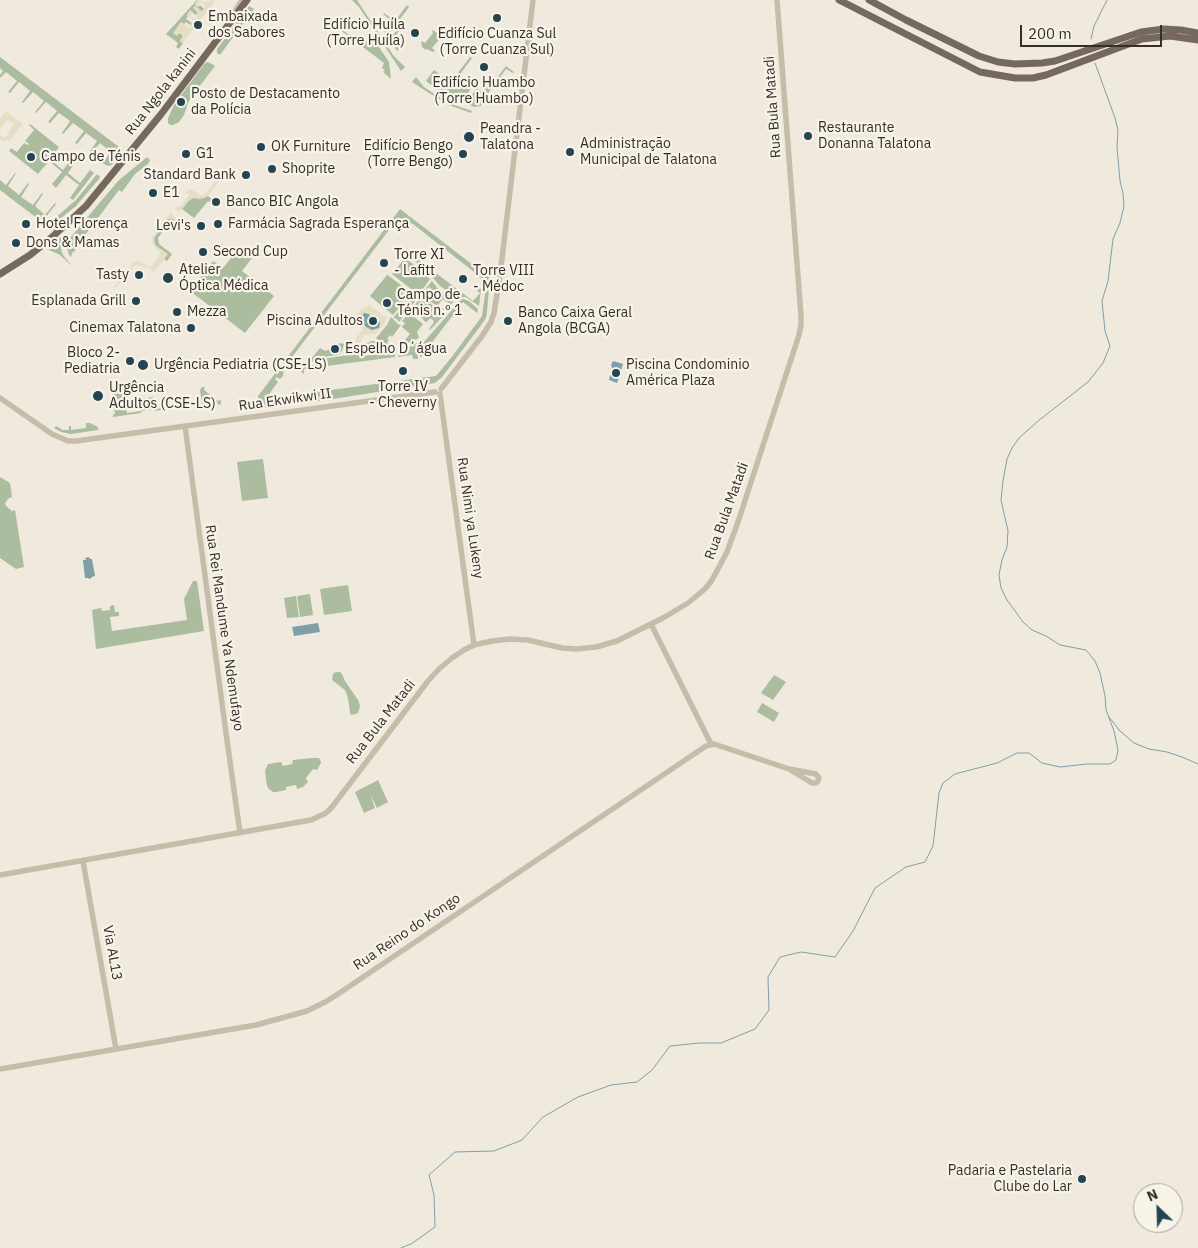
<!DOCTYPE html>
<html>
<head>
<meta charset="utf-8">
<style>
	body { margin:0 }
	#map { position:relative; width:1198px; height:1248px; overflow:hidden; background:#efeadd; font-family:"IBM Plex Sans",sans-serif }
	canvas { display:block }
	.north { position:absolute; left:1133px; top:1183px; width:50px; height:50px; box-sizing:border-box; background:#f7f3e8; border:1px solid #a9a49c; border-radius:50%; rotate:336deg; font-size:14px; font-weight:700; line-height:20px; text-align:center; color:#342e29 }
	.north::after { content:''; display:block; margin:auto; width:18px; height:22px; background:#234450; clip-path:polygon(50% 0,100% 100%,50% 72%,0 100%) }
	.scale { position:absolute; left:1020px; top:25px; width:142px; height:22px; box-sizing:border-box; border:2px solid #342e29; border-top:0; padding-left:6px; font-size:15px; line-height:18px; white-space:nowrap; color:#342e29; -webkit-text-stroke:4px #f7f3e8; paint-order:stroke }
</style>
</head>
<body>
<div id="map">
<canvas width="1198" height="1248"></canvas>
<div class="north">N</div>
<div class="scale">200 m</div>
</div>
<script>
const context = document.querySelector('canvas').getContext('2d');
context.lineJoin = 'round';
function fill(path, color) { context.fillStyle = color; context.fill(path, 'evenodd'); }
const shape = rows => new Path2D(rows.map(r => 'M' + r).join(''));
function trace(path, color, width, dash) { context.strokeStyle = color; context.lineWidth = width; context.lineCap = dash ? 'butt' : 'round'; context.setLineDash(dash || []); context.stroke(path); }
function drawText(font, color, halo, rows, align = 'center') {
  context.font = font + ' "IBM Plex Sans",sans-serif'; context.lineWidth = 4.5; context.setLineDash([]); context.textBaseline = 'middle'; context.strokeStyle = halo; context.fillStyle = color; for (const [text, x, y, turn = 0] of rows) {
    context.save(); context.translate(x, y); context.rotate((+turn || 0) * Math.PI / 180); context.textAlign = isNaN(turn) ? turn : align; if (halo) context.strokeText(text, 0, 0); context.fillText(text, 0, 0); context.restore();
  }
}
fill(shape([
	[197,0,198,0,195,5,198,7,200,5,204,9,202,12,195,6,198,12,196,15,190,11,187,15,188,16,186,19,192,23,190,25,186,22,184,24,181,22,178,27,186,32,185,34,181,31,179,33,183,36,180,41,183,43,179,49,176,47,178,43,166,34],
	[352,0,357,0,393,55,405,67,401,71,359,7],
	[407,5,409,7,391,31,394,34,398,29,400,30,393,39,403,46,397,51,378,21,380,18,391,26,394,23,383,14,384,13,395,21],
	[249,6,254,9,220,55,217,53,217,49],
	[336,25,360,43,362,42,364,44,371,35,389,62,391,79,383,72,385,70,382,68,384,63,335,26],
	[433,30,438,34,439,32,441,33,438,38,440,35,442,36,432,48,435,51,433,52,427,49,426,50,422,47,421,41,425,43,433,33,432,32],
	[0,57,123,150,112,165,108,166,102,163,111,152,100,143,90,154,89,153,97,141,86,133,77,144,75,143,84,131,73,123,63,134,62,133,70,121,59,113,50,123,48,122,57,111,46,102,36,113,35,112,44,101,33,92,23,103,22,102,30,91,19,82,10,93,8,92,17,81,6,72,0,78,0,75,3,71,0,68],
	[470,57,472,58,458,77,472,87,461,103,445,95,426,81,434,70,451,82],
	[207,62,210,63,215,66,192,96,188,103,184,115,179,122,173,125,170,125,168,123,168,118,174,105,204,64],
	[506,66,514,72,513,73,506,69,484,99,486,101,484,104,480,106,474,107,466,103,476,89,478,89,483,92,494,77,497,78],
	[416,77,424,87,436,95,449,103,472,111,471,113,449,105,429,93,412,82],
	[30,124,59,147,50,159,63,170,73,157,77,160,68,173,80,183,90,170,94,173,73,200,70,198,79,185,66,175,56,188,52,184,62,172,49,161,38,174,9,151,11,148,17,152,24,143,28,145,29,144,25,141,34,130,29,125],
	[147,157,150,160,148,164,135,174,122,192,119,190,79,243,81,245,72,253,71,257,69,255,67,248,70,238,118,181],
	[15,173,16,173,8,186,19,195,28,183,29,184,21,197,33,205,42,193,43,194,35,206,45,215,55,203,56,204,42,222,0,190,0,180,6,185],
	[97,174,100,177,99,179,76,206,60,219,55,231,47,225,76,200],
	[208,196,213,200,211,203,208,201,194,218,182,209,190,199,193,198,204,198],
	[400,209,490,278,487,312,486,318,479,328,442,377,435,383,307,403,304,402,303,397,306,396,308,393,436,376,451,358,482,316,486,287,486,284,483,279,413,224,406,221,396,224,389,230,289,361,284,367,283,376,280,379,277,377,275,379,278,382,267,397,268,408,265,408,264,403,259,403,258,396],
	[170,218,173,219,178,223,177,225,174,222,169,223,158,238,159,244,172,254,167,261,164,259,167,254,155,245,154,238,168,219],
	[66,233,62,239,61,249,63,255,72,266,60,255,47,249],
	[239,248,252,258,242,271,274,296,245,333,190,291,213,261,223,268],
	[404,249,473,301,480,293,477,291,479,288,481,289,479,306,466,297,462,297,456,300,453,295,440,286,427,271,406,254],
	[405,258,424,272,430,279,420,293,415,289,411,289,392,274],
	[387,275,389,276,411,293,393,315,371,297,370,296],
	[432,281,438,289,452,300,453,302,446,311,439,308,440,307,444,309,448,303,443,299,437,306,430,301,436,293,429,287,422,293],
	[414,292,419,296,399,322,397,319,394,318,394,317],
	[421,297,445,314,430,330,429,329,434,322,433,320,430,318,427,322,424,321,423,319,411,310],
	[463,299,469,301,478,309,477,313,463,302,420,358,420,349,423,343,451,311,456,303],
	[409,313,423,324,417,332,419,338,402,346,401,345,410,334,402,327,405,323,402,321],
	[391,317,399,325,401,325,392,337,390,335,387,339,389,340,387,343,397,350,396,351,388,351,384,348,386,345,384,344,383,345,376,338,387,325],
	[372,341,375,341,379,343,378,345,383,347,381,349,382,351,361,353,356,351,357,348,365,343,368,343],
	[340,343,344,344,342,351,337,355,323,357,307,364,320,348,325,351,332,348,335,348,332,349,330,351,332,354,336,353,341,348,338,345,336,348,338,344],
	[416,343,419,343,417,351,418,359,413,359,412,355,398,357,399,353],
	[354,354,362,356,381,354,395,354,395,357,304,369,304,374,301,372,304,367,316,364,323,359],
	[123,384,127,413,141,411,140,399,153,397,155,409,169,407,169,409,155,411,154,409,141,411,141,413,113,417,113,415,115,414,111,385],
	[202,387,205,387,204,390,218,401,221,400,221,404,218,405,217,402,205,404,205,407,202,405,200,390],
	[86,423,90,423,98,427,98,430,71,434,61,432,54,428,56,426,63,430,69,430,69,426,71,426,71,430,86,428],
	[263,459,268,498,242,501,237,462],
	[0,477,10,483,12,497,9,498,5,503,6,506,12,511,15,510,24,567,16,569,0,558],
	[193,581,197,581,204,631,96,649,92,610,101,608,102,611,110,610,110,606,114,605,115,612,119,612,119,616,110,617,112,631,187,620,184,599],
	[348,585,352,611,324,615,320,589],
	[310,594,313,615,300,617,297,596],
	[296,596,299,617,287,618,284,598],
	[336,672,340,672,342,674,345,681,358,700,360,706,358,713,356,714,351,715,350,712,348,698,345,690,332,680,333,674],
	[774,675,786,682,773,700,761,693],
	[762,703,779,713,774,722,757,712],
	[311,758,318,758,320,759,321,763,317,770,313,769,306,778,308,782,303,787,297,789,296,785,286,787,286,790,276,792,273,792,269,789,267,786,265,771,267,766,268,764,281,762,283,766,292,764,293,760],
	[378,780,388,802,377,808,370,794,375,808,364,813,355,792]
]), '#acbc9f');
fill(shape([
	[198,0,201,0,205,3,207,1,209,2,211,0,215,1,183,43,180,41,183,36,179,33,177,36,173,33,181,22,189,28,191,26,190,25,195,21,187,15,190,10,193,12,190,16,196,19,198,17,196,15,197,12,193,8,195,6,202,11,204,9,205,6,200,2,198,4,200,5,198,7,195,4],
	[6,111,23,124,9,141,7,140,5,142,0,139,0,134,2,137,6,137,14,123,7,120,0,129,0,119],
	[230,177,231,178,230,179,218,182,208,196,204,198,199,199,193,198,187,202,180,211,179,212,175,209,175,207,181,206,190,194,185,194,188,190,190,189,203,196,205,194,218,178,220,179],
	[171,212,172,212,174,217,183,224,180,227,177,225,178,223,173,219,168,219,154,237,153,240,155,245,168,254,154,272,147,267,146,268,139,265,134,266,116,288,114,287,134,262,139,261,150,267,159,256,160,252,152,243,152,238],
	[370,305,371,305,371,306,385,317,387,315,385,323,377,332,375,334,364,335,361,342,356,343,354,341,363,329,357,325,354,328,356,316,360,311]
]), '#e5dec6');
fill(shape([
	[364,313,369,314,371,319,378,320,380,323,379,328,372,330,366,327,363,323,358,322,358,318,362,316],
	[613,361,623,364,617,383,609,380,610,376,613,370,611,365],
	[89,557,90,559,92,559,95,576,92,577,90,579,88,578,85,578,83,560,86,560,85,558],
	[318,623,320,632,294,636,292,627]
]), '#7f9ea8');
trace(shape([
	[1091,39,1094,26,1107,0],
	[1109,717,1120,731,1134,743,1149,749,1167,752,1182,757,1198,764],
	[401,1248,411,1244,435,1227,434,1195,429,1175,455,1152,494,1151,522,1140,543,1117,578,1097,611,1085,637,1082,652,1070,670,1046,699,1043,721,1043,755,1029,769,1010,768,977,780,957,801,952,835,957,853,931,875,888,906,867,925,862,933,846,939,793,943,783,955,774,997,763,1017,753,1029,753,1042,763,1060,767,1087,764,1110,764,1116,760,1118,750,1114,731,1106,710,1105,696,1100,673,1095,661,1086,650,1060,645,1046,636,1032,630,1023,622,1007,600,1001,588,999,575,1002,560,1007,547,1008,531,1001,500,1003,481,1007,459,1012,448,1019,438,1038,421,1088,382,1103,363,1110,346,1105,331,1102,301,1108,281,1113,239,1120,223,1124,206,1123,193,1120,181,1117,147,1118,130,1115,118,1095,63]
]), '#7f9ea8', 1);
trace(shape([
	[235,11,242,0],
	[441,389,482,336,491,322,494,313,500,275,533,0],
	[440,394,474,645],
	[0,398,52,434,68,441,76,441,435,392],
	[185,426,226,733,240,833],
	[651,624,711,744],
	[83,861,116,1049],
	[0,875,311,820,326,813,332,807,428,681,439,669,452,658,464,650,474,645,492,641,510,639,528,640,562,648,576,649,596,647,617,641,663,618,688,603,705,589,712,580,727,552,738,522,799,335,801,325,801,316,777,0],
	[0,1069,256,1025,307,1011,327,1001,344,990,706,746,714,744,789,769,816,774,819,778,818,781,816,783,812,783,789,769]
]), '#c5bcaa', 5.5);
trace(shape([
	[839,0,980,72,1015,78,1033,78,1046,75,1142,39,1170,36,1198,40],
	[869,0,906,20,979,56,998,62,1015,64,1042,63,1055,61,1141,32,1164,29,1181,30,1198,33],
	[0,274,30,255,51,238,86,206,162,113,247,0]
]), '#74695c', 7);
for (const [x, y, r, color] of [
	[497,18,5,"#234450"],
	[198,25,5,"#234450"],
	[415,33,5,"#234450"],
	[484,67,5,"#234450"],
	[181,102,5,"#234450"],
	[808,136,5,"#234450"],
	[469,137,6,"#234450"],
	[261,147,5,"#234450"],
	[570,152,5,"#234450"],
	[186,154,5,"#234450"],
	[463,154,5,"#234450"],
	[31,157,5,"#234450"],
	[272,169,5,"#234450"],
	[246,175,5,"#234450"],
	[153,193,5,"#234450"],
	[216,202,5,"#234450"],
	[26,224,5,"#234450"],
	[218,224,5,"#234450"],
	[201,226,5,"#234450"],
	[16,243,5,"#234450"],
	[203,252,5,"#234450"],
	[384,263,5,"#234450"],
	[139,275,5,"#234450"],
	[168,278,6,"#234450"],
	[463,279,5,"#234450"],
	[136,301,5,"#234450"],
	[387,303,5,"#234450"],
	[177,312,5,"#234450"],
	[373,321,5,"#234450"],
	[508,321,5,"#234450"],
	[191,328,5,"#234450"],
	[335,349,5,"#234450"],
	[130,361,5,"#234450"],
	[143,365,6,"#234450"],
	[403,371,5,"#234450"],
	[616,373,5,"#234450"],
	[98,396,6,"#234450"],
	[1082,1179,5,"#234450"]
]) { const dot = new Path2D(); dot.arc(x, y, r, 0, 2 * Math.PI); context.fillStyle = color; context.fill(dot); trace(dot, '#f7f3e8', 2); }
drawText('14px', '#342e29', '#f7f3e8', [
	["Embaixada",208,17],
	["dos Sabores",208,33],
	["Edifício Huíla",405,25,"right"],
	["(Torre Huíla)",405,41,"right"],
	["Edifício Cuanza Sul",497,34,"center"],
	["(Torre Cuanza Sul)",497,50,"center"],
	["Edifício Huambo",484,83,"center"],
	["(Torre Huambo)",484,99,"center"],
	["Posto de Destacamento",191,94],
	["da Polícia",191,110],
	["Restaurante",818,128],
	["Donanna Talatona",818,144],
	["Peandra -",480,129],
	["Talatona",480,145],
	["Administração",580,144],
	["Municipal de Talatona",580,160],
	["Edifício Bengo",453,146,"right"],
	["(Torre Bengo)",453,162,"right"],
	["OK Furniture",271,147],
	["G1",196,154],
	["Campo de Ténis",41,157],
	["Shoprite",282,169],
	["Standard Bank",236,175,"right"],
	["E1",163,193],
	["Banco BIC Angola",226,202],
	["Hotel Florença",36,224],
	["Farmácia Sagrada Esperança",228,224],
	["Levi's",191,226,"right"],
	["Dons & Mamas",26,243],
	["Second Cup",213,252],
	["Torre XI",394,255],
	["- Lafitt",394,271],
	["Atelier",179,270],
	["Óptica Médica",179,286],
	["Torre VIII",473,271],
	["- Médoc",473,287],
	["Tasty",129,275,"right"],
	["Campo de",397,295],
	["Ténis n.º 1",397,311],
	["Esplanada Grill",126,301,"right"],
	["Mezza",187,312],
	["Banco Caixa Geral",518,313],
	["Angola (BCGA)",518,329],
	["Piscina Adultos",363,321,"right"],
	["Cinemax Talatona",181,328,"right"],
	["Espelho D´água",345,349],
	["Bloco 2-",120,353,"right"],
	["Pediatria",120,369,"right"],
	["Urgência Pediatria (CSE-LS)",154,365],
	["Piscina Condominio",626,365],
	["América Plaza",626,381],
	["Torre IV",403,387,"center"],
	["- Cheverny",403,403,"center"],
	["Urgência",109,388],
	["Adultos (CSE-LS)",109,404],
	["Padaria e Pastelaria",1072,1171,"right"],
	["Clube do Lar",1072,1187,"right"]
], 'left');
drawText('14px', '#342e29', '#f7f3e8', [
	["Rua Ngola kanini",161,92,-52],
	["Rua Bula Matadi",773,107,-94],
	["Rua Ekwikwi II",285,400,-8],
	["Rua Bula Matadi",727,511,-70],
	["Rua Nimi ya Lukeny",470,518,82],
	["Rua Rei Mandume Ya Ndemufayo",224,628,82],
	["Rua Bula Matadi",381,722,-52],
	["Rua Reino do Kongo",407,932,-34],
	["Via AL13",112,953,80]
]);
</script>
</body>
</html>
